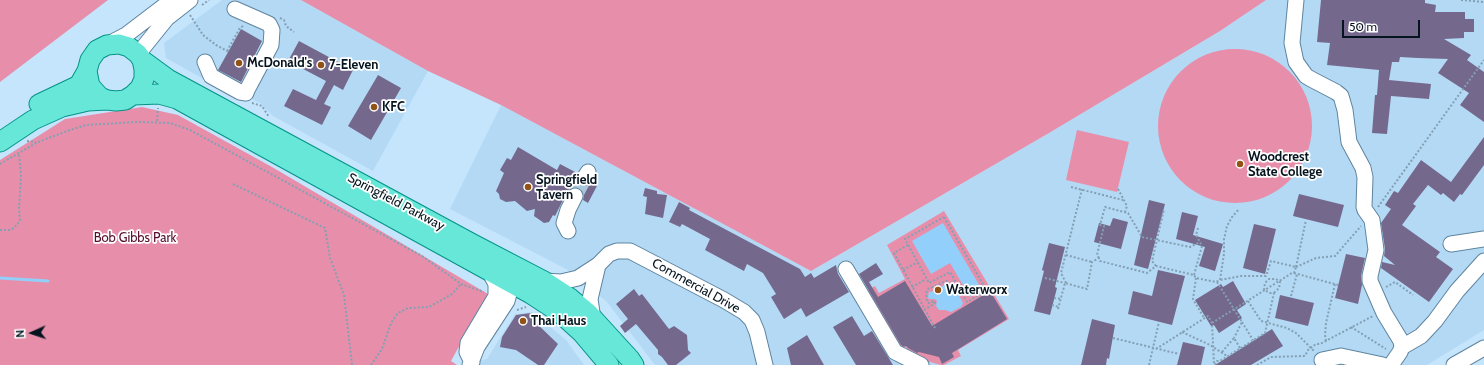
<!DOCTYPE html>
<html>
<head>
<meta charset="utf-8">
<style>
	body { margin:0 }
	#map { position:relative; width:1484px; height:365px; overflow:hidden; background:#c5e5fd; font-family:Cabin,sans-serif }
	canvas { display:block }
	.north { position:absolute; left:12px; top:313px; width:40px; height:40px; -webkit-text-stroke:3px #fff; paint-order:stroke; rotate:267deg; font-size:11px; font-weight:700; line-height:16px; text-align:center; color:#05141e }
	.north::after { content:''; display:block; margin:auto; width:14px; height:18px; background:#05141e; clip-path:polygon(50% 0,100% 100%,50% 72%,0 100%) }
	.scale { position:absolute; left:1342px; top:20px; width:78px; height:18px; box-sizing:border-box; border:2px solid #05141e; border-top:0; padding-left:5px; font-size:12px; line-height:14px; white-space:nowrap; color:#05141e; -webkit-text-stroke:3px #fff; paint-order:stroke }
</style>
</head>
<body>
<div id="map">
<canvas width="1484" height="365"></canvas>
<div class="north">N</div>
<div class="scale">50 m</div>
</div>
<script>
const context = document.querySelector('canvas').getContext('2d');
context.lineJoin = 'round';
function fill(path, color) { context.fillStyle = color; context.fill(path, 'evenodd'); }
const shape = rows => new Path2D(rows.map(r => 'M' + r).join(''));
function trace(path, color, width, dash) { context.strokeStyle = color; context.lineWidth = width; context.lineCap = dash ? 'butt' : 'round'; context.setLineDash(dash || []); context.stroke(path); }
function drawText(font, color, halo, rows, align = 'center') {
  context.font = font + ' Cabin,sans-serif'; context.lineWidth = 3.5; context.setLineDash([]); context.textBaseline = 'middle'; context.strokeStyle = halo; context.fillStyle = color; for (const [text, x, y, turn = 0] of rows) {
    context.save(); context.translate(x, y); context.rotate((+turn || 0) * Math.PI / 180); context.textAlign = isNaN(turn) ? turn : align; if (halo) context.strokeText(text, 0, 0); context.fillText(text, 0, 0); context.restore();
  }
}
fill(shape([
	[222,0,301,0,428,71,373,171,273,116,260,103,227,86,209,82,166,58,164,43],
	[1266,0,1484,0,1484,330,1427,365,655,365,607,302,568,270,450,209,501,105,811,271,1049,133,1220,31],
	[532,312,566,340,584,365,467,365,472,362,487,359,515,314]
]), '#b3d9f5');
fill(shape([
	[0,0,108,0,0,82],
	[301,0,1266,0,1220,31,1049,133,811,271,501,105,428,71],
	'1158 126a77 77 0 1 1 154 0a77 77 0 1 1-154 0Z',
	[142,107,178,115,272,167,488,294,451,361,457,365,0,365,0,160,65,119],
	[1077,130,1129,142,1117,192,1066,180],
	[944,211,1009,319,958,350,961,356,944,365,941,365,912,357,905,346,897,350,863,293,875,286,879,293,905,279,887,245]
]), '#e78faa');
fill(shape([
	[943,223,982,290,970,297,950,263,931,274,912,241],
	[946,283,950,286,950,290,956,290,963,303,961,307,951,312,945,310,939,310,936,306,937,301,935,299,929,299,928,297,929,292,938,290]
]), '#92cffa');
trace(shape([
	[0,278,48,281]
]), '#92cffa', 3);
fill(shape([
	[1321,0,1425,0,1425,3,1436,5,1435,12,1465,12,1465,19,1474,19,1474,32,1464,32,1464,38,1444,39,1471,55,1467,60,1484,72,1484,122,1460,105,1469,93,1438,73,1448,59,1418,58,1400,57,1399,62,1392,62,1389,80,1431,84,1429,99,1391,96,1387,134,1372,133,1375,95,1377,95,1379,70,1327,65,1330,43,1317,42],
	[241,29,262,41,241,82,218,70],
	[299,41,353,70,343,90,334,85,324,104,331,107,322,125,284,106,293,89,316,100,326,81,288,61],
	[378,75,401,88,371,140,348,126],
	[1484,137,1484,165,1462,195,1460,194,1454,202,1443,193,1441,195,1428,185,1413,204,1416,206,1402,225,1440,252,1436,257,1453,269,1429,302,1381,268,1382,262,1395,265,1384,256,1385,249,1381,223,1391,209,1385,205,1394,191,1398,193,1421,160,1451,182],
	[518,147,557,170,560,164,577,173,577,181,581,185,589,185,593,181,598,184,588,203,583,200,584,195,579,188,575,187,570,188,567,192,555,216,553,215,549,222,544,223,534,216,535,209,527,211,515,201,506,202,500,199,499,194,496,191,504,173,500,170,507,158,511,160],
	[645,188,657,191,657,194,667,195,663,218,645,214,647,197,643,196],
	[1299,194,1344,205,1338,227,1293,216],
	[1149,200,1165,204,1148,269,1134,265],
	[679,202,690,208,689,210,800,269,805,277,811,273,814,278,836,265,838,274,849,292,806,317,801,308,784,319,771,297,776,294,763,273,747,264,744,271,705,250,710,239,682,224,680,227,669,222],
	[1182,212,1198,216,1193,235,1223,244,1215,271,1199,266,1205,247,1176,239],
	[1113,218,1128,222,1121,249,1094,242,1099,223,1110,226],
	[1254,224,1276,229,1265,274,1243,268],
	[1049,243,1065,247,1055,287,1057,288,1050,315,1034,311,1044,271,1042,270],
	[1346,254,1365,258,1361,276,1362,285,1358,304,1335,298],
	[876,263,883,274,869,282,878,297,905,281,932,326,990,291,1007,319,952,353,954,357,942,364,939,357,919,352,917,353,908,348,906,346,904,347,901,345,859,274],
	[1158,270,1185,276,1172,325,1128,314,1133,291,1152,296],
	[1233,281,1246,304,1237,310,1242,318,1219,333,1214,325,1211,326,1195,300,1221,284,1223,287],
	[634,289,639,296,642,294,669,329,674,326,687,335,688,350,691,353,676,365,668,365,662,357,658,354,658,350,636,324,625,333,620,326,628,319,616,304],
	[1280,295,1314,303,1308,326,1275,318],
	[531,313,536,317,534,321,558,344,544,365,538,365,516,350,500,347,502,337,516,315],
	[852,316,864,336,872,331,893,365,856,365,833,327],
	[1092,319,1115,325,1109,359,1107,358,1106,365,1081,365],
	[1272,329,1283,346,1251,365,1215,365],
	[807,335,824,365,791,365,787,348],
	[1183,342,1205,347,1201,365,1177,365]
]), '#75688d');
trace(shape([
	[575,196,585,177]
]), '#a8c6dc', 15, [15, 8]);
const minor = shape([
	[1296,0,1292,43,1296,62,1306,76,1311,79,1336,92,1341,96,1345,110,1349,142,1363,168,1365,177,1364,207,1365,210,1372,220,1376,250,1370,276,1370,281,1384,313,1401,341,1402,347,1400,352,1391,365],
	[107,45,126,35,172,0],
	[138,54,167,18,190,0],
	[205,62,211,76,240,92,246,93,247,90,271,45,272,30,269,24,235,9],
	[585,177,588,172],
	[568,231,564,223,568,210,575,196],
	[1451,244,1484,239],
	[846,269,895,352,921,365],
	[544,281,561,282,578,278,598,265,609,254,617,251,630,251,724,300,744,312,752,320,757,332,765,365],
	[593,319,590,299,598,265],
	[1402,347,1421,336,1435,321,1457,291,1484,261],
	[1322,360,1341,356,1383,365],
	[472,362,467,352,468,343,496,296,496,284,489,271],
	[470,365,477,347,507,301,512,283,509,275],
	[1454,365,1484,348]
]);
const major = shape([
	[142,60,168,79,473,244,544,281,570,298,588,313,630,359,634,365],
	[133,95,140,88,144,79,144,69,142,60,138,54,129,47,119,44,107,45,97,50,90,60,87,71,90,86,100,97,107,100,116,101,125,100,133,95,159,94,177,99,531,294,560,313,582,333,609,365],
	[39,104,79,85,87,71],
	[0,142,33,120,62,107,88,101,107,100]
]);
trace(minor, '#5e849f', 17);
trace(major, '#039386', 21);
trace(shape([
	[1461,0,1484,2],
	[202,5,209,0],
	[190,15,203,35,216,45,229,52],
	[280,18,284,20,286,26,294,32],
	[227,51,240,28,243,26],
	[252,103,262,106,269,117],
	[157,121,158,108],
	[27,141,36,142],
	[0,164,38,142,70,130,86,125,137,122,170,123,190,130,422,256,461,284,484,292],
	[233,184,325,228,330,258,344,295,352,365],
	[1071,187,1123,200],
	[1118,189,1127,206,1125,212],
	[1378,207,1484,60],
	[944,217,987,291,967,302,950,272,929,283,905,239,944,217],
	[0,230,11,230,17,225,20,220,19,208,21,176,19,154],
	[908,245,894,253,935,328],
	[1066,255,1092,262],
	[1099,258,1097,255,1104,226,1100,225,1105,207,1128,213,1142,237,1190,247,1200,242],
	[1156,266,1152,261,1164,209],
	[1296,267,1316,258,1335,256,1361,226],
	[1296,267,1306,220],
	[903,270,918,262],
	[1294,273,1338,285],
	[1194,275,1202,246,1196,235,1198,228],
	[1045,278,1065,283],
	[1196,278,1193,299,1204,318],
	[1217,282,1242,322,1234,338],
	[1066,283,1061,273,1082,189],
	[912,287,926,279],
	[1386,287,1395,282,1413,295],
	[1291,296,1297,274],
	[1054,298,1061,299],
	[1248,301,1261,321,1287,328,1296,333,1314,351],
	[1052,305,1059,307],
	[1058,309,1065,283,1087,289,1092,262,1099,258,1100,261,1147,273,1156,266,1194,275,1196,278,1216,282,1220,280,1224,254,1224,239,1227,226,1232,217,1239,209],
	[517,310,526,307],
	[924,310,934,304,935,302,934,301,929,303,927,302,926,293,928,289,946,281,949,282,953,288],
	[1242,322,1253,340],
	[1212,323,1292,273,1294,273,1296,267,1271,261,1266,276,1241,276,1220,280],
	[1351,327,1386,349],
	[1182,332,1210,345,1227,356],
	[1113,338,1179,354],
	[1326,341,1325,335,1326,323,1335,284],
	[1156,349,1208,316,1212,323,1214,364],
	[1222,352,1234,338,1240,348],
	[371,365,382,349,391,323,398,313,408,308,429,307,452,294,461,284],
	[1149,365,1159,322],
	[1215,365,1217,361,1220,361,1265,333,1274,293,1270,293,1264,290,1265,283,1269,279,1276,279,1280,282,1279,288,1274,293],
	[1257,365,1271,357,1305,356,1308,350,1316,344,1320,344,1373,316]
]), '#849fb2', 2, [2, 2]);
trace(minor, '#fff', 15);
trace(major, '#67e7d8', 19);
for (const [x, y, r, color] of [
	[239,63,4,"#905315"],
	[321,65,4,"#905315"],
	[374,107,4,"#905315"],
	[1240,164,4,"#905315"],
	[528,187,4,"#905315"],
	[938,290,4,"#905315"],
	[523,321,4,"#905315"]
]) { const dot = new Path2D(); dot.arc(x, y, r, 0, 2 * Math.PI); context.fillStyle = color; context.fill(dot); trace(dot, '#fff', 1.5); }
drawText('bold 13px', '#05141e', '#fff', [
	["McDonald's",247,63],
	["7-Eleven",329,65],
	["KFC",382,107],
	["Woodcrest",1248,157],
	["State College",1248,172],
	["Springfield",536,180],
	["Tavern",536,195],
	["Waterworx",946,290],
	["Thai Haus",531,321]
], 'left');
drawText('13px', '#05141e', '#fff', [
	["Springfield Parkway",396,202,28],
	["Commercial Drive",696,286,29]
]);
drawText('13px', '#550f2c', '#fff', [
	["Bob Gibbs Park",135,238]
]);
</script>
</body>
</html>
